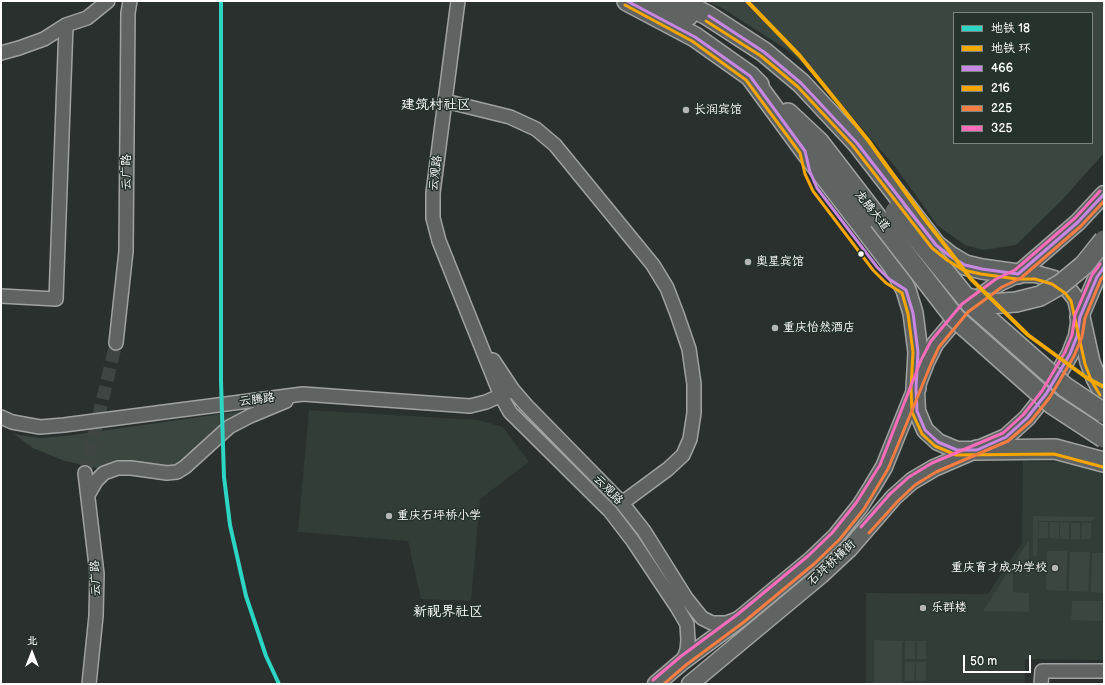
<!DOCTYPE html>
<html>
<head>
<meta charset="utf-8">
<style>
	body { margin:0 }
	#map { position:relative; width:1105px; height:685px; overflow:hidden; background:#29302d; font-family:"Balsamiq Sans","LXGW WenKai TC",sans-serif }
	canvas { display:block }
	.frame { position:absolute; inset:0; border:2px solid #fff; pointer-events:none }
	.legend { position:absolute; left:953px; top:12px; width:140px; height:132px; box-sizing:border-box; background:#26332d; border:1px solid #7d8581; margin:0; padding:5px 7px; list-style:none; font-size:12px; color:#fff }
	.legend li { display:flex; align-items:center; gap:8px; height:20px }
	.legend b { width:20px; border:1px solid #7d8581 }
	.north { position:absolute; left:12px; top:633px; width:40px; height:40px; -webkit-text-stroke:3px #26332d; paint-order:stroke; rotate:0deg; font-size:11px; font-weight:700; line-height:16px; text-align:center; color:#fff }
	.north::after { content:''; display:block; margin:auto; width:14px; height:18px; background:#fff; clip-path:polygon(50% 0,100% 100%,50% 72%,0 100%) }
	.scale { position:absolute; left:963px; top:655px; width:68px; height:18px; box-sizing:border-box; border:2px solid #fff; border-top:0; padding-left:5px; font-size:12px; line-height:14px; white-space:nowrap; color:#fff; -webkit-text-stroke:3px #26332d; paint-order:stroke }
</style>
</head>
<body>
<div id="map">
<canvas width="1105" height="685"></canvas>
<div class="frame"></div>
<ul class="legend">
<li><b style="height:5px;background:#2cd5c4"></b>地铁 18</li>
<li><b style="height:5px;background:#f2a900"></b>地铁 环</li>
<li><b style="height:5px;background:#c787e3"></b>466</li>
<li><b style="height:5px;background:#f7a600"></b>216</li>
<li><b style="height:5px;background:#f77d43"></b>225</li>
<li><b style="height:5px;background:#fb6dba"></b>325</li>
</ul>
<div class="north">北</div>
<div class="scale">50 m</div>
</div>
<script>
const context = document.querySelector('canvas').getContext('2d');
context.lineJoin = 'round';
function fill(path, color) { context.fillStyle = color; context.fill(path, 'evenodd'); }
const shape = rows => new Path2D(rows.map(r => 'M' + r).join(''));
function trace(path, color, width, dash) { context.strokeStyle = color; context.lineWidth = width; context.lineCap = dash ? 'butt' : 'round'; context.setLineDash(dash || []); context.stroke(path); }
function drawText(font, color, halo, rows, align = 'center') {
  context.font = font + ' "Balsamiq Sans","LXGW WenKai TC",sans-serif'; context.lineWidth = 3; context.setLineDash([]); context.textBaseline = 'middle'; context.strokeStyle = halo; context.fillStyle = color; for (const [text, x, y, turn = 0] of rows) {
    context.save(); context.translate(x, y); context.rotate((+turn || 0) * Math.PI / 180); context.textAlign = isNaN(turn) ? turn : align; if (halo) context.strokeText(text, 0, 0); context.fillText(text, 0, 0); context.restore();
  }
}
fill(shape([
	[309,410,478,420,503,427,529,462,480,499,471,601,421,599,408,541,298,532],
	[1023,461,1061,462,1093,469,1104,473,1104,660,1025,659,1025,684,937,683,936,684,866,684,866,593,988,594,1022,543]
]), '#323d38');
fill(shape([
	[706,1,1104,1,1104,153,1063,199,1016,245,983,250,965,245,938,226,896,168,833,94,792,53,722,8],
	[954,13,1092,13,1092,143,954,143],
	[250,410,182,462,176,466,166,467,102,469,65,461,33,448,14,434,40,438,65,436],
	[1033,516,1095,517,1092,521,1038,521,1037,556,1033,556],
	[1039,522,1048,522,1048,538,1038,538],
	[1050,522,1059,522,1059,539,1049,538],
	[1060,522,1069,523,1069,539,1060,539],
	[1071,523,1080,523,1080,539,1071,539],
	[1082,523,1091,523,1091,539,1081,539],
	[1029,540,1029,561,1013,569,1013,592,1029,593,1029,612,983,611],
	[1047,551,1067,551,1066,591,1046,590],
	[1070,552,1090,552,1088,592,1069,591],
	[1092,553,1104,553,1104,593,1091,592],
	[1072,601,1102,601,1102,621,1071,620],
	[874,640,902,641,902,684,874,684],
	[905,641,915,641,915,659,905,659],
	[917,641,926,641,926,659,917,659],
	[905,662,915,662,914,681,905,681],
	[916,662,926,662,926,681,916,681]
]), '#3b4641');
trace(shape([
	[85,473,116,343]
]), '#3e4542', 13, [13, 6]);
const minor = shape([
	[458,1,433,193,433,218,439,241,501,396,510,412,610,511,633,541,677,607,687,624,688,640,687,650,683,661],
	[1,53,19,48,44,39,66,25,87,18,108,1],
	[445,101,510,117,536,129,555,145,653,265,667,288,677,314,689,349,694,384,694,413,690,439,683,455,668,469,622,503],
	[1,296,56,299,66,25],
	[116,343,126,251,128,13,130,1],
	[493,360,513,390,526,405,622,503,644,531,686,598,702,618,712,623,726,623,737,619],
	[1,417,12,422,40,427,64,425,303,394,470,406,486,402,513,390],
	[85,473,97,574,96,616,89,684],
	[88,495,96,481,104,473,118,468,131,468,167,473,177,472,185,467,229,427,250,416,286,401],
	[1041,684,1042,671,1104,671]
]);
const major = shape([
	[1018,274,1078,222,1104,194],
	[1080,317,1097,277,1104,267],
	[916,391,917,411,925,430,938,442,957,450,974,450],
	[656,684,683,661,741,618,811,560,836,536,860,506,872,487,884,467,916,388,926,362,935,344,965,308,999,283,1018,274,1036,274,1054,279,1068,289,1076,299,1080,317,1077,336,1070,354,1046,394,1027,418,1006,437,934,468,912,481,894,497,849,549,821,575,690,684]
]);
const highway = shape([
	[627,1,695,37,750,76,759,85],
	[659,1,688,16],
	[679,1,707,15,764,52,801,83,857,143,936,245,950,256,965,265,982,269,1018,274],
	[750,76,805,151,894,267,906,290,913,313,918,352,916,388],
	[788,113,819,142,879,220],
	[1080,317,1090,362,1096,378,1104,393],
	[977,450,1055,449,1104,462]
]);
trace(minor, '#9fa2a0', 16);
trace(major, '#9fa2a0', 19);
trace(highway, '#9fa2a0', 22);
trace(minor, '#5f6362', 13);
trace(major, '#5f6362', 16);
trace(highway, '#5f6362', 19);
const highwayBridge = shape([
	[895,211,971,304,1065,387,1104,413],
	[879,220,955,318,1052,404,1104,438],
	[965,297,989,304,1016,302,1040,296,1061,284,1084,265,1104,240]
]);
trace(highwayBridge, '#9fa2a0', 22, []);
trace(highwayBridge, '#5f6362', 19);
trace(shape([
	[627,1,695,37,750,76,805,151,810,172,817,188,877,267,889,279,906,290,913,313,918,352,916,388,917,411,925,430,938,442,957,450,977,450,1006,437,1027,418,1046,394,1070,354,1077,336,1080,317,1097,277,1104,267],
	[709,16,764,52,801,83,857,143,936,245,950,256,965,265,982,269,1018,274,1078,222,1104,194]
]), '#c787e3', 3);
trace(shape([
	[625,5,692,41,746,80,800,153,805,174,813,191,873,270,886,283,902,293,908,314,913,352,911,388,912,412,922,434,935,446,956,455,1054,454,1103,467],
	[706,21,761,56,798,87,853,146,932,248,947,260,963,270,981,274,1017,279,1035,279,1052,284,1065,293,1071,301,1085,364,1091,380,1100,395]
]), '#f7a600', 3);
trace(shape([
	[869,533,898,501,915,485,936,472,1008,441,1031,421,1050,397,1074,356,1082,337,1085,318,1101,279,1104,276],
	[664,684,686,665,744,622,814,564,840,539,864,509,888,469,931,364,939,347,968,312,1002,287,1021,278,1081,226,1104,201]
]), '#f77d43', 3);
trace(shape([
	[861,527,890,494,909,477,932,463,1003,433,1023,415,1042,391,1065,352,1072,335,1075,315,1092,275,1100,264],
	[653,680,680,657,738,614,808,556,832,533,856,503,880,465,921,360,931,341,962,304,996,279,1015,270,1075,218,1100,191]
]), '#fb6dba', 3);
trace(shape([
	[221,1,221,381,224,477,230,525,246,596,266,656,279,684]
]), '#2cd5c4', 4);
trace(shape([
	[747,1,800,56,868,140,924,218,971,279,1028,335,1087,378,1104,387]
]), '#f2a900', 4);
for (const [x, y, r, color] of [
	[686,110,4,"#b4b7b6"],
	[861,254,3.5,"#fff"],
	[748,262,4,"#b4b7b6"],
	[775,328,4,"#b4b7b6"],
	[389,516,4,"#b4b7b6"],
	[1055,568,4,"#b4b7b6"],
	[923,608,4,"#b4b7b6"]
]) { const dot = new Path2D(); dot.arc(x, y, r, 0, 2 * Math.PI); context.fillStyle = color; context.fill(dot); trace(dot, '#26332d', 1.5); }
drawText('12px', '#fff', '#26332d', [
	["长润宾馆",694,110],
	["奥星宾馆",756,262],
	["重庆怡然酒店",783,328],
	["重庆石坪桥小学",397,516],
	["重庆育才成功学校",1047,568,"right"],
	["乐群楼",931,608]
], 'left');
drawText('12px', '#fff', '#26332d', [
	["云广路",127,172,-90],
	["云观路",436,173,-83],
	["龙腾大道",872,211,52],
	["云腾路",257,400,-7],
	["云观路",608,490,46],
	["石坪桥横街",832,563,-43],
	["云广路",96,578,-92]
]);
drawText('14px', '#fff', '#26332d', [
	["建筑村社区",436,105],
	["新视界社区",448,612]
]);
</script>
</body>
</html>
